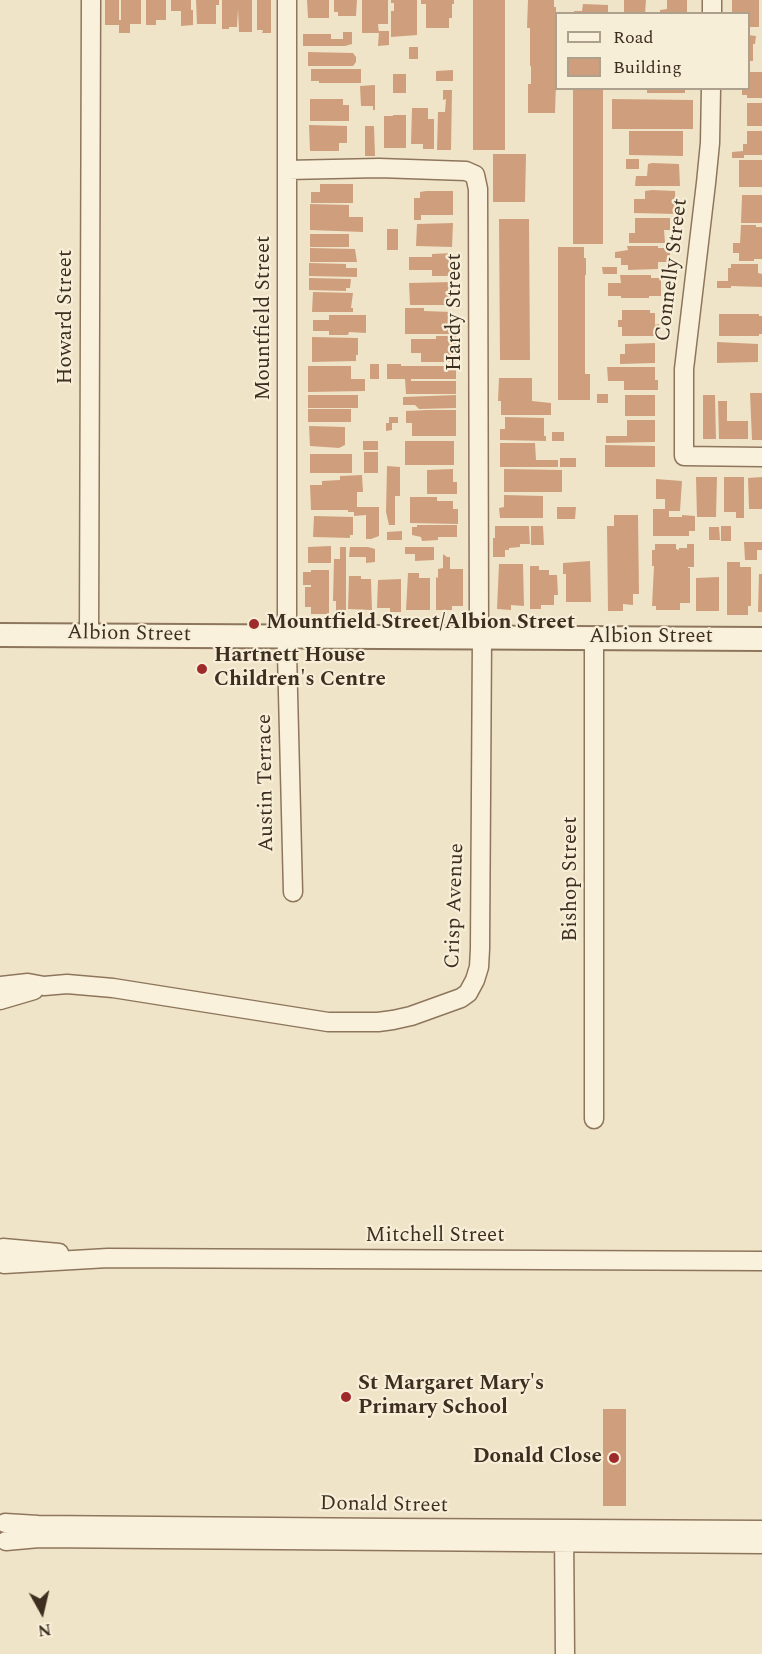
<!DOCTYPE html>
<html>
<head>
<meta charset="utf-8">
<style>
	body { margin:0 }
	#map { position:relative; width:762px; height:1654px; overflow:hidden; background:#f0e4c8; font-family:Spectral,serif }
	canvas { display:block }
	.legend { position:absolute; left:555px; top:12px; width:195px; height:78px; box-sizing:border-box; background:#f7eed8; border:2px solid #ada18e; margin:0; padding:8px 10px; list-style:none; font-size:18px; color:#3d2e20 }
	.legend li { display:flex; align-items:center; gap:12px; height:30px }
	.legend b { width:30px; border:2px solid #ada18e }
	.north { position:absolute; left:12px; top:1582px; width:60px; height:60px; -webkit-text-stroke:4px #f7eed8; paint-order:stroke; rotate:172deg; font-size:16px; font-weight:700; line-height:24px; text-align:center; color:#3d2e20 }
	.north::after { content:''; display:block; margin:auto; width:21px; height:27px; background:#3d2e20; clip-path:polygon(50% 0,100% 100%,50% 72%,0 100%) }
</style>
</head>
<body>
<div id="map">
<canvas width="762" height="1654"></canvas>
<ul class="legend">
<li><b style="height:8px;background:#faf1dc"></b>Road</li>
<li><b style="height:16px;background:#cf9f7d"></b>Building</li>
</ul>
<div class="north">N</div>
</div>
<script>
const context = document.querySelector('canvas').getContext('2d');
context.lineJoin = 'round';
function fill(path, color) { context.fillStyle = color; context.fill(path, 'evenodd'); }
const shape = rows => new Path2D(rows.map(r => 'M' + r).join(''));
function trace(path, color, width, dash) { context.strokeStyle = color; context.lineWidth = width; context.lineCap = dash ? 'butt' : 'round'; context.setLineDash(dash || []); context.stroke(path); }
function drawText(font, color, halo, rows, align = 'center') {
  context.font = font + ' Spectral,serif'; context.lineWidth = 4.5; context.setLineDash([]); context.textBaseline = 'middle'; context.strokeStyle = halo; context.fillStyle = color; for (const [text, x, y, turn = 0] of rows) {
    context.save(); context.translate(x, y); context.rotate((+turn || 0) * Math.PI / 180); context.textAlign = isNaN(turn) ? turn : align; if (halo) context.strokeText(text, 0, 0); context.fillText(text, 0, 0); context.restore();
  }
}
fill(shape([
	[105,0,119,0,119,20,121,20,121,0,141,0,141,24,130,24,130,33,119,33,119,25,105,25],
	[146,0,166,0,166,20,156,20,156,25,146,25],
	[171,0,191,0,191,10,193,10,193,25,181,26,181,11,171,11],
	[196,0,219,0,219,5,216,5,216,24,197,24],
	[222,0,252,0,252,32,239,32,238,9,237,27,229,27,229,29,222,29],
	[257,0,271,0,271,33,262,33,263,30,257,30],
	[307,0,329,0,329,18,308,18],
	[334,0,357,0,356,16,338,16,338,12,334,12],
	[362,0,388,0,388,24,378,24,379,33,362,33],
	[391,0,417,0,417,35,391,37,391,11,394,11,394,3,391,3],
	[421,0,454,0,454,4,452,4,452,18,449,18,449,28,426,28,426,4,421,4],
	[473,0,505,0,505,150,473,150],
	[528,0,554,0,554,7,556,7,556,83,555,113,528,113,528,84,531,84,531,66,530,66,530,28,527,28],
	[624,0,646,0,645,14,624,14],
	[667,0,687,0,687,14,660,14,660,10,667,9],
	[732,0,759,0,759,27,748,27,748,14,732,14],
	[583,4,608,5,608,14,574,14,574,11,582,11],
	[379,31,389,31,389,45,378,46],
	[343,32,352,32,352,44,345,46,303,46,303,34,331,34,331,39,343,39],
	[748,35,756,36,755,44,753,44,753,61,748,61],
	[409,47,418,47,418,59,409,59],
	[308,52,353,53,356,57,356,62,353,66,308,66],
	[311,69,361,69,361,83,319,83,319,81,311,81],
	[453,70,453,81,436,81,436,71],
	[748,72,762,72,762,98,747,98,747,95,742,95,742,88,748,88],
	[393,74,406,74,406,93,393,93],
	[375,85,375,110,373,110,373,106,361,106,360,86],
	[647,88,685,88,685,93,647,93],
	[443,90,452,90,451,150,437,150,438,112,445,112,446,99,443,100],
	[573,90,603,90,603,244,573,244],
	[310,99,343,99,343,105,349,105,349,121,310,121],
	[612,99,693,100,693,129,612,129],
	[747,103,762,103,762,126,747,126],
	[412,108,428,108,428,119,434,119,434,149,423,149,423,144,411,144],
	[393,115,406,115,406,148,384,148,384,116,393,116],
	[309,125,347,126,347,143,339,143,339,151,310,151],
	[365,126,374,126,375,156,365,156],
	[629,131,683,131,683,156,629,155],
	[747,131,762,131,762,155,744,155,744,158,732,158,732,152,743,151,743,144,747,144],
	[493,154,526,154,525,202,493,202],
	[626,159,639,159,639,169,626,169],
	[739,160,762,160,762,187,739,187],
	[652,163,679,164,680,186,635,186,636,176,647,176,648,164],
	[320,184,353,184,353,203,311,203,311,192,320,192],
	[652,190,675,191,676,214,634,213,634,199,645,199,645,191],
	[426,191,453,191,453,215,421,215,421,220,414,220,414,198,420,198,420,192],
	[742,195,762,195,762,223,741,223],
	[310,204,349,205,349,217,363,217,363,232,310,230],
	[635,218,670,218,670,230,664,230,665,243,629,243,629,233,635,233],
	[499,219,529,219,530,360,500,360],
	[453,223,452,247,416,246,417,224],
	[741,225,756,225,756,227,762,227,762,259,754,259,754,261,739,261,739,253,733,253,733,243,740,243],
	[387,229,398,229,398,250,387,250],
	[310,234,349,234,349,247,310,247],
	[627,246,658,246,658,248,670,248,670,262,658,262,658,269,628,270,628,265,621,265,621,258,615,258,615,252,628,250],
	[558,247,584,247,584,258,586,258,586,275,585,275,585,374,590,374,590,400,558,400],
	[310,248,355,249,357,262,310,262],
	[452,253,453,276,432,276,432,270,409,270,409,257,432,257,432,254],
	[309,263,346,264,346,268,357,268,357,277,309,276],
	[731,264,758,264,758,273,762,274,762,287,731,286,731,288,717,288,717,281,728,281,728,268,731,268],
	[602,267,617,267,617,274,603,274],
	[620,275,651,275,651,278,661,278,661,296,649,296,649,298,621,298,621,296,608,296,608,283,621,283],
	[309,278,351,279,350,288,346,288,346,291,309,290],
	[452,282,452,294,456,294,456,305,410,305,409,283],
	[313,292,353,293,351,308,353,308,353,312,312,312],
	[405,308,424,308,424,311,452,312,452,334,405,334],
	[622,310,650,310,650,313,655,313,655,325,659,324,659,336,622,336,622,327,618,327,618,320,622,320],
	[719,314,759,314,759,316,762,316,762,334,759,334,759,336,719,336],
	[329,315,366,315,366,333,349,332,348,335,329,335,329,331,313,331,313,320,329,320],
	[436,336,456,336,456,362,421,362,421,353,411,353,411,339,436,339],
	[312,337,358,338,358,355,356,355,356,361,312,362],
	[717,342,758,344,758,362,717,363],
	[655,343,655,363,620,364,620,354,625,354,625,344],
	[370,364,379,364,379,379,370,379],
	[387,364,401,364,401,366,456,366,456,379,411,379,411,381,456,381,456,394,406,394,405,379,387,379],
	[308,366,351,366,351,379,365,379,365,391,308,392],
	[607,367,655,367,655,380,658,380,658,390,624,390,624,381,608,381],
	[499,378,532,378,532,401,551,403,551,415,501,415,501,401,498,401],
	[750,393,762,393,762,440,752,440],
	[597,394,608,394,608,403,597,403],
	[308,395,358,395,358,408,308,408],
	[456,395,456,408,419,409,415,405,403,405,403,397],
	[625,395,655,395,655,416,625,416],
	[703,395,715,395,716,439,703,439],
	[718,401,727,401,727,421,748,421,748,439,719,439],
	[308,409,351,409,351,422,308,422],
	[428,410,456,410,456,436,412,436,412,423,406,423,406,411],
	[389,417,398,417,398,423,392,423,392,430,386,431,386,423,389,423],
	[505,417,544,418,544,436,546,436,546,441,500,440,500,429,505,429],
	[627,420,655,420,655,442,606,443,606,436,627,436],
	[309,426,345,427,345,445,339,448,310,446],
	[552,432,564,432,564,441,552,441],
	[363,441,378,441,378,450,363,450],
	[405,441,454,441,454,465,405,465],
	[500,443,535,443,536,460,558,460,558,467,500,467],
	[605,445,655,446,655,467,605,467],
	[364,452,378,452,378,473,364,473],
	[310,454,352,454,352,473,310,473],
	[560,458,576,458,576,467,560,467],
	[387,466,400,467,400,496,395,496,395,525,389,525,386,512],
	[453,469,453,482,457,482,457,494,427,494,427,470],
	[504,469,562,470,562,492,504,492],
	[362,475,363,492,357,492,357,507,379,507,379,536,371,539,366,539,366,515,354,516,354,512,348,512,348,510,311,510,310,485,322,485,322,481,340,480,340,476],
	[696,477,717,477,716,517,697,517],
	[724,477,744,477,744,518,736,518,736,512,724,512],
	[762,477,762,509,749,509,748,478],
	[656,479,682,481,680,511,669,511,669,517,682,517,682,515,695,516,695,531,689,531,689,536,653,536,653,509,665,509,665,499,656,499],
	[504,495,543,496,543,518,500,518,499,508,504,507],
	[410,497,437,497,437,501,453,501,453,509,458,509,458,524,410,523],
	[557,507,576,507,575,519,557,519],
	[614,515,638,515,639,594,633,594,633,605,623,604,623,611,608,611,607,526,614,526],
	[314,516,353,517,353,535,350,535,350,538,313,537],
	[417,525,457,525,457,537,438,537,438,540,422,541,421,537,412,535,412,527,417,527],
	[495,526,529,526,530,544,520,544,520,547,509,548,509,550,505,550,505,557,493,557,493,538,495,538],
	[531,526,543,526,544,545,531,545],
	[721,526,731,526,731,541,721,541],
	[709,527,719,527,720,540,709,540],
	[402,531,402,540,387,540,387,532],
	[744,542,762,542,762,550,757,550,757,560,745,560],
	[655,544,676,544,676,549,679,550,679,548,687,548,687,544,694,544,694,567,688,567,688,568,690,568,690,603,680,603,680,610,656,610,656,606,652,606,654,566,652,566,652,550,655,550],
	[331,546,331,563,308,563,308,547],
	[340,547,346,547,346,610,336,611,336,601,333,601,334,559,340,559],
	[350,547,368,547,375,549,375,562,366,563,366,557,349,557],
	[405,547,434,547,434,560,415,561,415,554,405,554],
	[443,554,447,557,450,557,450,569,463,569,463,606,452,606,452,610,436,610,436,577,438,578,438,569,443,568],
	[590,561,591,602,566,602,566,574,563,574,563,563],
	[727,562,740,562,740,567,751,567,751,606,748,606,748,615,727,615],
	[499,564,523,564,524,606,511,605,511,610,497,609],
	[530,566,539,566,539,570,549,570,549,575,557,575,558,595,554,595,554,605,541,605,541,609,530,609],
	[311,570,329,570,329,614,311,614,311,607,305,607,305,587,311,587,311,585,303,585,303,572,311,572],
	[408,573,419,573,419,578,430,578,430,610,406,610],
	[759,574,762,574,762,612,758,612],
	[349,576,361,576,361,579,371,579,372,610,348,609],
	[719,577,719,611,696,611,696,578],
	[401,579,401,612,390,612,390,608,377,608,378,580],
	[603,1409,626,1409,626,1506,603,1506]
]), '#cf9f7d');
const minor = shape([
	[287,0,287,653,293,892],
	[712,14,712,0],
	[711,88,710,143,706,183,684,369,684,456,762,457],
	[287,170,379,168,466,171,475,175,478,189,479,637],
	[89,635,91,0],
	[594,638,594,1119],
	[0,986,28,983,44,986,67,984,113,988,328,1022,378,1022,393,1020,411,1016,461,998,468,993,475,980,479,967,480,949,482,637],
	[0,1000,34,990],
	[3,1248,59,1253],
	[4,1264,108,1258,762,1261],
	[5,1523,38,1525,390,1528,762,1530],
	[564,1531,565,1654],
	[6,1541,39,1538,762,1544]
]);
const tertiary = shape([
	[0,635,762,639]
]);
trace(minor, '#8d765c', 21);
trace(tertiary, '#8d765c', 26);
trace(minor, '#faf1dc', 18);
trace(tertiary, '#faf1dc', 22);
for (const [x, y, r, color] of [
	[254,624,6,"#9e2a2b"],
	[202,669,6,"#9e2a2b"],
	[346,1397,6,"#9e2a2b"],
	[614,1458,6,"#9e2a2b"]
]) { const dot = new Path2D(); dot.arc(x, y, r, 0, 2 * Math.PI); context.fillStyle = color; context.fill(dot); trace(dot, '#f7eed8', 2); }
drawText('21px', '#3d2e20', '#f7eed8', [
	["Connelly Street",673,270,-83],
	["Hardy Street",456,312,-90],
	["Howard Street",67,317,-90],
	["Mountfield Street",265,318,-90],
	["Albion Street",129,635,1],
	["Albion Street",651,638],
	["Austin Terrace",267,783,-91],
	["Bishop Street",572,879,-90],
	["Crisp Avenue",456,906,-88],
	["Mitchell Street",435,1237],
	["Donald Street",384,1506,1]
]);
drawText('bold 21px', '#3d2e20', '#f7eed8', [
	["Mountfield Street/Albion Street",266,624],
	["Hartnett House",214,657],
	["Children's Centre",214,681],
	["St Margaret Mary's",358,1385],
	["Primary School",358,1409],
	["Donald Close",602,1458,"right"]
], 'left');
</script>
</body>
</html>
